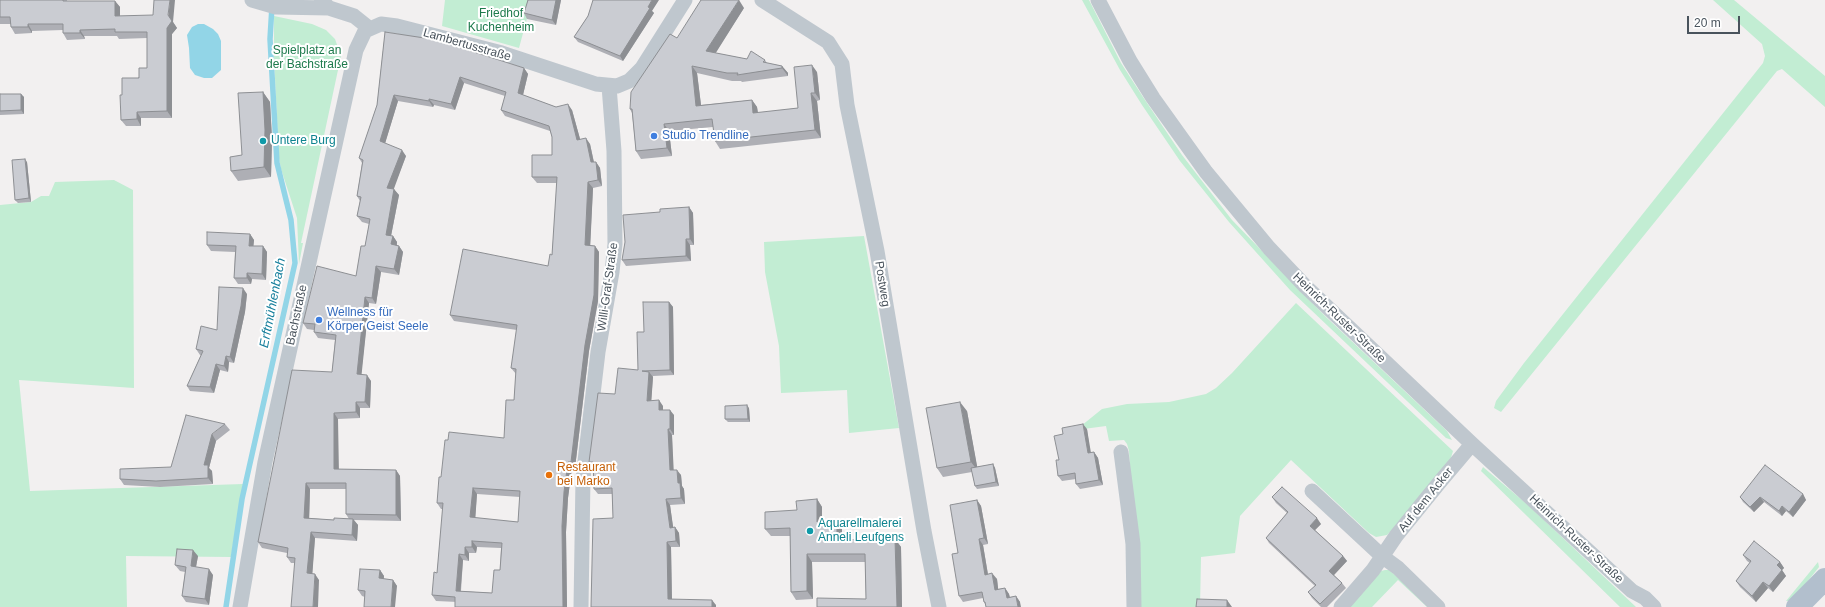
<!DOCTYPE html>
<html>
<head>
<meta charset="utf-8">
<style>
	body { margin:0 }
	#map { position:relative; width:1825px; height:607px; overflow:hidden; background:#f2f0f0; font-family:Arial,sans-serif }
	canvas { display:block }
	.scale { position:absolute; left:1687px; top:16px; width:53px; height:18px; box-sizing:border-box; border:2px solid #49535c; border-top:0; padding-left:5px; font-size:12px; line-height:14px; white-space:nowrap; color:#49535c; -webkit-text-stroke:3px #fff; paint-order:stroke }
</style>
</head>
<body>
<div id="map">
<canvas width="1825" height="607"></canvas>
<div class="scale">20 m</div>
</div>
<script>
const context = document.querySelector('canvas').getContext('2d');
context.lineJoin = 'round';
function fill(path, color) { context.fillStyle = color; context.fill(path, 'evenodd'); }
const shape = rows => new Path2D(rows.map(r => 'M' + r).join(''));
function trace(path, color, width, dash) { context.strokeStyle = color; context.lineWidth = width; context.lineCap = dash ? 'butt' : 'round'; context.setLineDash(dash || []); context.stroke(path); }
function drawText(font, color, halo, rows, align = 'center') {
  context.font = font + ' Arial,sans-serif'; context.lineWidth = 4; context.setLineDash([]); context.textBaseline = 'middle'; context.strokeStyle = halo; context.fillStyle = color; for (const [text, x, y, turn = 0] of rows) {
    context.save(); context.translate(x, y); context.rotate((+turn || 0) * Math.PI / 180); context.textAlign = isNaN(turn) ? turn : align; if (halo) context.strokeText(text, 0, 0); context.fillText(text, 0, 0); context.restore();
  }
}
fill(shape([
	[445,0,532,0,519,48,442,26],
	[1082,0,1089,0,1121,63,1143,97,1182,155,1232,220,1326,317,1447,431,1452,440,1446,438,1290,290,1229,222,1180,161,1142,105,1120,70],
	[1713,0,1734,0,1825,76,1825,107,1782,69,1777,71,1501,412,1494,408,1496,401,1524,363,1763,63,1765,56,1762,44],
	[274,16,312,24,326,30,335,39,341,56,301,243,303,243,299,264,297,218,281,169,279,158,274,58],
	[114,180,133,190,134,388,19,380,30,491,243,484,231,557,126,556,127,607,0,607,0,205,31,202,41,196,49,196,55,182],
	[864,236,899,428,849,433,847,390,781,393,779,346,765,272,764,242],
	[1296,303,1453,451,1450,461,1392,530,1387,535,1376,537,1369,533,1291,460,1240,516,1235,553,1201,557,1200,607,1138,607,1129,451,1127,444,1124,440,1109,441,1106,426,1076,430,1102,409,1127,404,1169,402,1206,394,1216,388,1232,373],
	[1483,467,1528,505,1636,607,1620,607,1481,471],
	[1818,562,1819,567,1792,601,1786,601],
	[1385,570,1389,570,1432,607,1427,607,1398,580,1372,607,1348,607,1381,571]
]), '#c2edd3');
fill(shape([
	[198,24,204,24,213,29,218,34,221,41,221,70,212,78,204,78,195,75,190,68,189,48,187,35,192,27]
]), '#92d5e7');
trace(shape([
	[226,607,242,499,295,263,291,220,277,163,270,39,272,6]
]), '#92d5e7', 5.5);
trace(shape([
	[252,0,276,7,329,8],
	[762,0,828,42,842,64,847,105,877,251,924,531,939,607],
	[1098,0,1130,61,1153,98,1206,172,1269,248,1305,286,1472,444,1632,591,1645,598,1654,607],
	[322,1,329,8,354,16,369,28],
	[1121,452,1133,544,1134,607],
	[1312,491,1383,557,1398,568,1438,607],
	[240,607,265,462,356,50,365,31,381,24,397,26,502,53,596,84,617,86,629,81,642,68,685,0],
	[581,607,583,478,598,352,612,272,615,244,614,151,609,86],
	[1341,607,1373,570,1396,536,1439,483,1472,444]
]), '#bfc7ce', 15);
trace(shape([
	[1797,607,1825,579]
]), '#b2bfcd', 22);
fill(shape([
	[0,0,67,0,67,1,115,1,120,7,120,16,173,22,177,28,172,34,172,118,141,118,141,126,126,126,121,120,122,95,147,68,147,38,119,39,117,36,84,36,85,39,67,40,63,33,63,30,32,31,32,33,15,34,11,27,11,24,0,24],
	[528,0,561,0,556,25,527,19,524,13],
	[744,8,715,53,747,59,765,60,767,63,782,66,788,73,788,76,742,82,741,81,732,81,697,73,701,105,752,100,757,107,758,113,798,108,817,72,820,100,817,101,821,138,720,149,715,141,713,127,669,131,672,156,641,159,636,151,632,113,630,109,677,38],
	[652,11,654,13,623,61,578,42,574,37,588,16],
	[385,32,524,68,528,74,523,95,556,107,572,110,580,139,590,144,594,162,596,162,600,168,602,186,593,188,590,245,595,246,599,252,598,301,589,351,575,468,572,468,568,498,566,532,567,607,436,601,432,595,437,573,443,509,441,509,437,503,441,477,504,438,514,400,516,374,511,368,517,330,454,321,450,315,548,266,552,255,557,183,537,183,532,177,552,155,552,137,550,131,505,116,501,110,505,96,464,83,455,110,434,105,433,107,398,101,385,143,406,156,393,189,399,195,391,236,393,236,397,242,397,245,399,246,403,252,399,275,381,272,376,304,369,303,361,374,371,381,370,408,360,408,360,418,338,419,338,469,396,470,400,476,401,521,354,520,358,525,357,541,315,538,312,574,319,580,294,563,291,563,287,557,287,553,262,548,258,542,332,372,335,340,318,338,314,332,314,330,307,329,303,323,356,276,365,246,369,224,362,222,357,216,360,201,357,196,362,163,359,158,377,105],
	[310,489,346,489,346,514,349,519,334,520,309,518],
	[477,494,520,497,518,522,475,518],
	[477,547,501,548,500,570,492,593,461,591,463,560,469,561,469,553,476,553],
	[263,92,270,102,272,139,271,177,238,181,231,171,242,155],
	[0,94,21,94,24,97,24,114,0,115],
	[27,162,31,202,18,203,15,200],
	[689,207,693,213,694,245,690,245,691,261,626,266,622,260,660,212],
	[250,234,254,240,253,246,263,246,267,252,266,280,252,279,251,284,238,284,234,278,235,252,211,251,207,245],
	[247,294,245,312,234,363,229,362,228,372,220,370,214,393,190,391,187,386,201,355,200,355,196,349,217,330],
	[669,302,673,307,674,375,653,376,653,377,651,401,663,406,663,410,674,415,674,435,672,435,673,470,681,475,682,486,684,489,685,504,670,505,673,528,675,527,679,533,680,547,671,547,672,599,716,605,716,607,591,607,613,518,612,494,598,494,594,489,593,468,589,462,615,394,638,370,644,332],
	[749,408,750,422,728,422,725,419],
	[967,411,977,467,993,464,995,468,999,486,977,489,975,486,972,472,943,477,937,468],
	[225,424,230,430,216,441,209,468,212,471,213,484,160,487,124,485,120,479,171,467],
	[1087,429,1090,453,1094,452,1098,458,1103,485,1080,489,1076,484,1076,479,1062,481,1058,476,1059,460],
	[1803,494,1806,500,1793,517,1786,511,1782,516,1764,502,1754,512,1743,502,1740,497],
	[1272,497,1321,524,1315,530,1343,556,1347,561,1334,575,1342,583,1346,588,1327,607,1321,607,1312,598,1308,592,1315,586,1269,543,1266,538,1287,513,1276,503],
	[817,499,822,507,822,521,837,521,842,529,842,539,843,540,895,539,901,547,902,607,817,607,866,599,865,562,812,562,813,599,796,600,791,592,790,536,771,536,765,529],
	[977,500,981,506,988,544,983,545,988,574,997,579,998,589,1005,588,1009,594,1010,597,1016,596,1020,602,986,606,984,602,983,598,963,602,959,596,958,553],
	[1743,555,1780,562,1784,568,1782,570,1786,576,1773,592,1768,588,1756,602,1740,587,1736,581,1750,563,1747,561],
	[198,556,196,567,213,575,209,605,186,602,182,596,185,572,180,571,175,565],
	[380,570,384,576,384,579,393,580,397,586,365,597,362,596,358,590]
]), '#aeafb5');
fill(shape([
	[170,0,175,0,173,22,177,28,172,34,172,118,167,111,167,28],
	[556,0,561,0,556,25,552,20],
	[652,0,659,0,652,11,654,13,623,61,620,56],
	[739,0,744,8,712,59,706,51],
	[115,1,120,7,120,22,115,16],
	[28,24,32,31,32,33,28,27],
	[80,30,84,36,85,39,80,33],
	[812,65,817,72,820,100,815,93],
	[692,66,697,73,702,113,696,106],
	[782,66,788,73,788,76,782,68],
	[524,68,528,74,522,99,518,93],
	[460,77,464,83,455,110,451,104],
	[263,92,270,102,272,139,271,177,264,167],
	[811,93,817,101,821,138,815,130],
	[21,94,24,97,24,114,21,110],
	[394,95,398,101,384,147,380,141],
	[429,99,434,105,433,107,429,101],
	[752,100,757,107,759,120,753,113],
	[568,104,572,110,582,146,577,140],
	[137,112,141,118,141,126,137,119],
	[664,124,669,131,672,156,667,148],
	[586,138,590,144,595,168,591,162],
	[402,150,406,156,392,194,387,188],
	[25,159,27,162,31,202,29,198],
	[596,162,600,168,602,186,598,180],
	[588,182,593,188,590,251,585,245],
	[394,189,399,195,390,241,386,235],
	[689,207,693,213,694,245,690,239],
	[250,234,254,240,253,252,249,246],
	[393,236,397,242,396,250,391,244],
	[686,239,690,245,691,261,686,256],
	[263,246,267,252,266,280,262,274],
	[399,246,403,252,399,275,394,269],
	[595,246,599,252,598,301,589,351,575,468,571,462],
	[376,266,381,272,376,304,372,298],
	[247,273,252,279,251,284,247,278],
	[243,288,247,294,245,312,234,363,230,357],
	[365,297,369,303,361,380,357,374],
	[669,302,673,307,674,375,670,370],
	[226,356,229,362,228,372,224,366],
	[216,364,220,370,214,393,210,387],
	[649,372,653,377,651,406,647,401],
	[367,375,371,381,370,408,365,402],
	[659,400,663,406,663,416,659,410],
	[356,402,360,408,360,418,356,412],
	[960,402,967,411,978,471,971,462],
	[747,405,749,408,750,422,748,419],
	[670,410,674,415,674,435,670,429],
	[334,413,338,419,339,475,334,469],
	[1083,424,1087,429,1092,459,1088,453],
	[668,429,672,435,674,476,670,470],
	[212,434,216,441,209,468,212,471,213,484,208,478,204,465],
	[1094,452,1098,458,1103,485,1099,480],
	[568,462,572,468,568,498,566,532,567,607,563,607,562,526,564,492],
	[993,464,995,468,999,486,996,482],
	[396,470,400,476,401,521,396,515],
	[677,470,681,475,682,486,684,489,685,504,681,498,678,483],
	[306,483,310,489,309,524,304,518],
	[473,488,477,494,475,523,470,517],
	[1803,494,1806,500,1793,517,1789,512],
	[1760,497,1764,502,1754,512,1750,507],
	[666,499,670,505,674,533,670,528],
	[817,499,822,507,822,529,817,522],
	[977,500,981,506,988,544,984,538],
	[1782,506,1786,511,1782,516,1779,511],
	[1317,518,1321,524,1314,531,1310,526],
	[353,519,358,525,357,541,352,535],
	[837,521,842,529,842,539,847,546,837,538],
	[675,527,679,533,680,547,676,541],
	[311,532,315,538,312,579,307,573],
	[895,539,901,547,902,607,897,607],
	[979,539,983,545,989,581,985,575],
	[472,541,477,547,476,553,472,547],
	[667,542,671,547,672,604,668,599],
	[465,547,469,553,469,561,465,555],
	[193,550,198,556,195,572,191,566],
	[459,554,463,560,460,597,456,591],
	[807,554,812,562,813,599,807,591],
	[1343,556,1347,561,1333,576,1329,571],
	[1780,562,1784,568,1781,571,1777,565],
	[209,569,213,575,209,605,205,599],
	[380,570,384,576,383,585,379,578],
	[1782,570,1786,576,1773,592,1769,586],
	[992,573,997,579,999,596,995,590],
	[315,574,319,580,318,607,313,607],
	[393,580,397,586,395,607,391,607],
	[1763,582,1768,588,1756,602,1752,596],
	[1005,588,1009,594,1011,604,1007,598],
	[1016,596,1020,602,1021,607,1018,607],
	[712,600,716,605,716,607,712,607],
	[1227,600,1232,607,1227,607]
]), '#8d8f93');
const building = shape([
	[0,0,63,0,63,1,115,1,115,16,153,15,154,0,170,0,168,15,172,21,167,28,167,111,137,112,137,119,121,120,120,95,122,95,122,78,139,78,139,68,147,68,147,32,115,32,115,29,80,30,80,33,63,33,63,24,28,24,28,27,11,27,10,17,0,17,0,0],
	[528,0,556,0,552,20,524,13,528,0],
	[593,0,652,0,648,7,650,8,620,56,574,37,588,16,593,0],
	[701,0,739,0,706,51,747,59,751,51,765,60,763,62,782,66,782,68,737,75,738,73,727,73,692,66,696,106,752,100,753,113,798,108,794,67,812,65,815,93,811,93,815,130,715,141,712,119,664,124,667,148,636,151,632,109,630,109,631,92,670,34,677,38,701,0],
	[385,32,431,39,449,44,524,68,518,93,556,107,568,104,577,140,586,138,591,162,596,162,598,180,588,182,585,245,595,246,594,295,585,345,571,462,568,462,564,492,562,526,563,607,455,607,455,597,432,595,434,572,437,573,443,503,437,503,439,477,441,477,445,440,448,440,449,432,504,438,506,400,514,400,516,369,511,368,517,325,450,315,463,249,548,266,550,254,552,255,557,177,532,177,532,155,552,155,552,137,549,126,501,110,506,92,460,77,451,104,429,99,429,101,394,95,380,141,402,150,387,188,394,189,386,235,393,236,391,244,399,246,394,269,376,266,372,298,365,297,357,374,367,375,365,402,356,402,356,412,334,413,334,469,396,470,396,515,346,514,346,483,306,483,304,518,334,520,334,518,353,519,352,535,311,532,307,573,315,574,313,607,291,607,295,558,287,557,288,548,258,542,292,370,332,372,336,335,314,332,315,324,303,323,317,266,356,276,361,246,365,246,370,219,357,216,361,197,357,196,363,160,359,158,377,105,385,32],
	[473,488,520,491,518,522,470,517,473,488],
	[472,541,502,543,500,570,494,570,492,593,456,591,459,554,465,555,465,547,472,547,472,541],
	[263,92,265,130,264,167,231,171,230,157,242,155,238,93,263,92],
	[0,94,21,94,21,110,0,111,0,94],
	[25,159,29,198,15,200,12,160,25,159],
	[689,207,690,239,686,239,686,256,622,260,625,242,623,215,660,212,660,209,689,207],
	[207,232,250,234,249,246,263,246,262,274,247,273,247,278,234,278,236,246,207,245,207,232],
	[219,287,243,288,241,306,230,357,226,356,224,366,216,364,210,387,187,386,203,351,196,349,201,326,217,330,219,287],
	[643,302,669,302,670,370,642,371,649,372,647,401,659,400,659,410,670,410,670,429,668,429,670,470,677,470,678,483,680,483,681,498,666,499,670,528,675,527,676,541,667,542,668,599,712,600,712,607,591,607,593,519,613,518,612,488,594,489,593,462,589,462,598,393,615,394,618,368,638,370,637,332,644,332,643,302],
	[960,402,971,462,937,468,926,408,960,402],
	[747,405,748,419,725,419,725,406,747,405],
	[186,415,225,424,212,434,204,465,208,465,208,478,156,481,120,479,120,469,171,467,186,415],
	[1083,424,1088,453,1094,452,1099,480,1076,484,1075,473,1058,476,1056,460,1059,460,1054,436,1063,434,1062,428,1083,424],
	[993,464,996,482,975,486,971,468,993,464],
	[1765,465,1803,494,1789,512,1782,506,1779,511,1760,497,1750,507,1740,497,1765,465],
	[1282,487,1317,518,1310,526,1343,556,1329,571,1342,583,1320,604,1308,592,1316,585,1266,538,1288,512,1272,497,1282,487],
	[817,499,817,522,837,521,837,538,842,538,842,540,895,539,897,607,817,607,817,598,866,599,865,554,807,554,807,591,791,592,790,528,765,529,765,512,797,510,796,501,817,499],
	[977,500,984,538,979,539,985,575,992,573,995,590,1005,588,1007,598,1016,596,1018,607,986,607,985,602,984,602,982,592,959,596,952,554,958,553,950,505,977,500],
	[1754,541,1780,562,1777,565,1782,570,1769,586,1763,582,1752,596,1736,581,1751,561,1743,555,1754,541],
	[177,549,193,550,191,566,209,569,205,599,182,596,186,567,175,565,177,549],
	[360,569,380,570,379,578,393,580,391,607,364,607,365,591,358,590,360,569],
	[1197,599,1227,600,1227,607,1196,607,1197,599]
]);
fill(building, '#caccd2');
trace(building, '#8d8f93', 1);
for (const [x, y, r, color] of [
	[654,136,4,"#3f7fe0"],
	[263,141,4,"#0f9aa8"],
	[319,320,4,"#3f7fe0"],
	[549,475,4,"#e8710a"],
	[810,531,4,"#0f9aa8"]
]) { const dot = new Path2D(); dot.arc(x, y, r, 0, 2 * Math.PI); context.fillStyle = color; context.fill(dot); trace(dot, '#fff', 1.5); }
drawText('12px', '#1d7a4c', '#fff', [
	["Friedhof",501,14],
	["Kuchenheim",501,28],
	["Spielplatz an",307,51],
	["der Bachstraße",307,65]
]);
drawText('12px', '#49535c', '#fff', [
	["Lambertusstraße",467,45,16],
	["Postweg",882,284,81],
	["Willi-Graf-Straße",608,287,-82],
	["Bachstraße",297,315,-78],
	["Heinrich-Ruster-Straße",1339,318,44],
	["Auf dem Acker",1426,500,-51],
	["Heinrich-Ruster-Straße",1576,539,43]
]);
drawText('12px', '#366cbe', '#fff', [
	["Studio Trendline",662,136],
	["Wellness für",327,313],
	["Körper Geist Seele",327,327]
], 'left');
drawText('12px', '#0d838f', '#fff', [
	["Untere Burg",271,141],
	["Aquarellmalerei",818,524],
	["Anneli Leufgens",818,538]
], 'left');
drawText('12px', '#c56008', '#fff', [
	["Restaurant",557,468],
	["bei Marko",557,482]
], 'left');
drawText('italic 13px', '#167f9c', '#fff', [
	["Erftmühlenbach",273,303,-79]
]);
</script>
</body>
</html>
